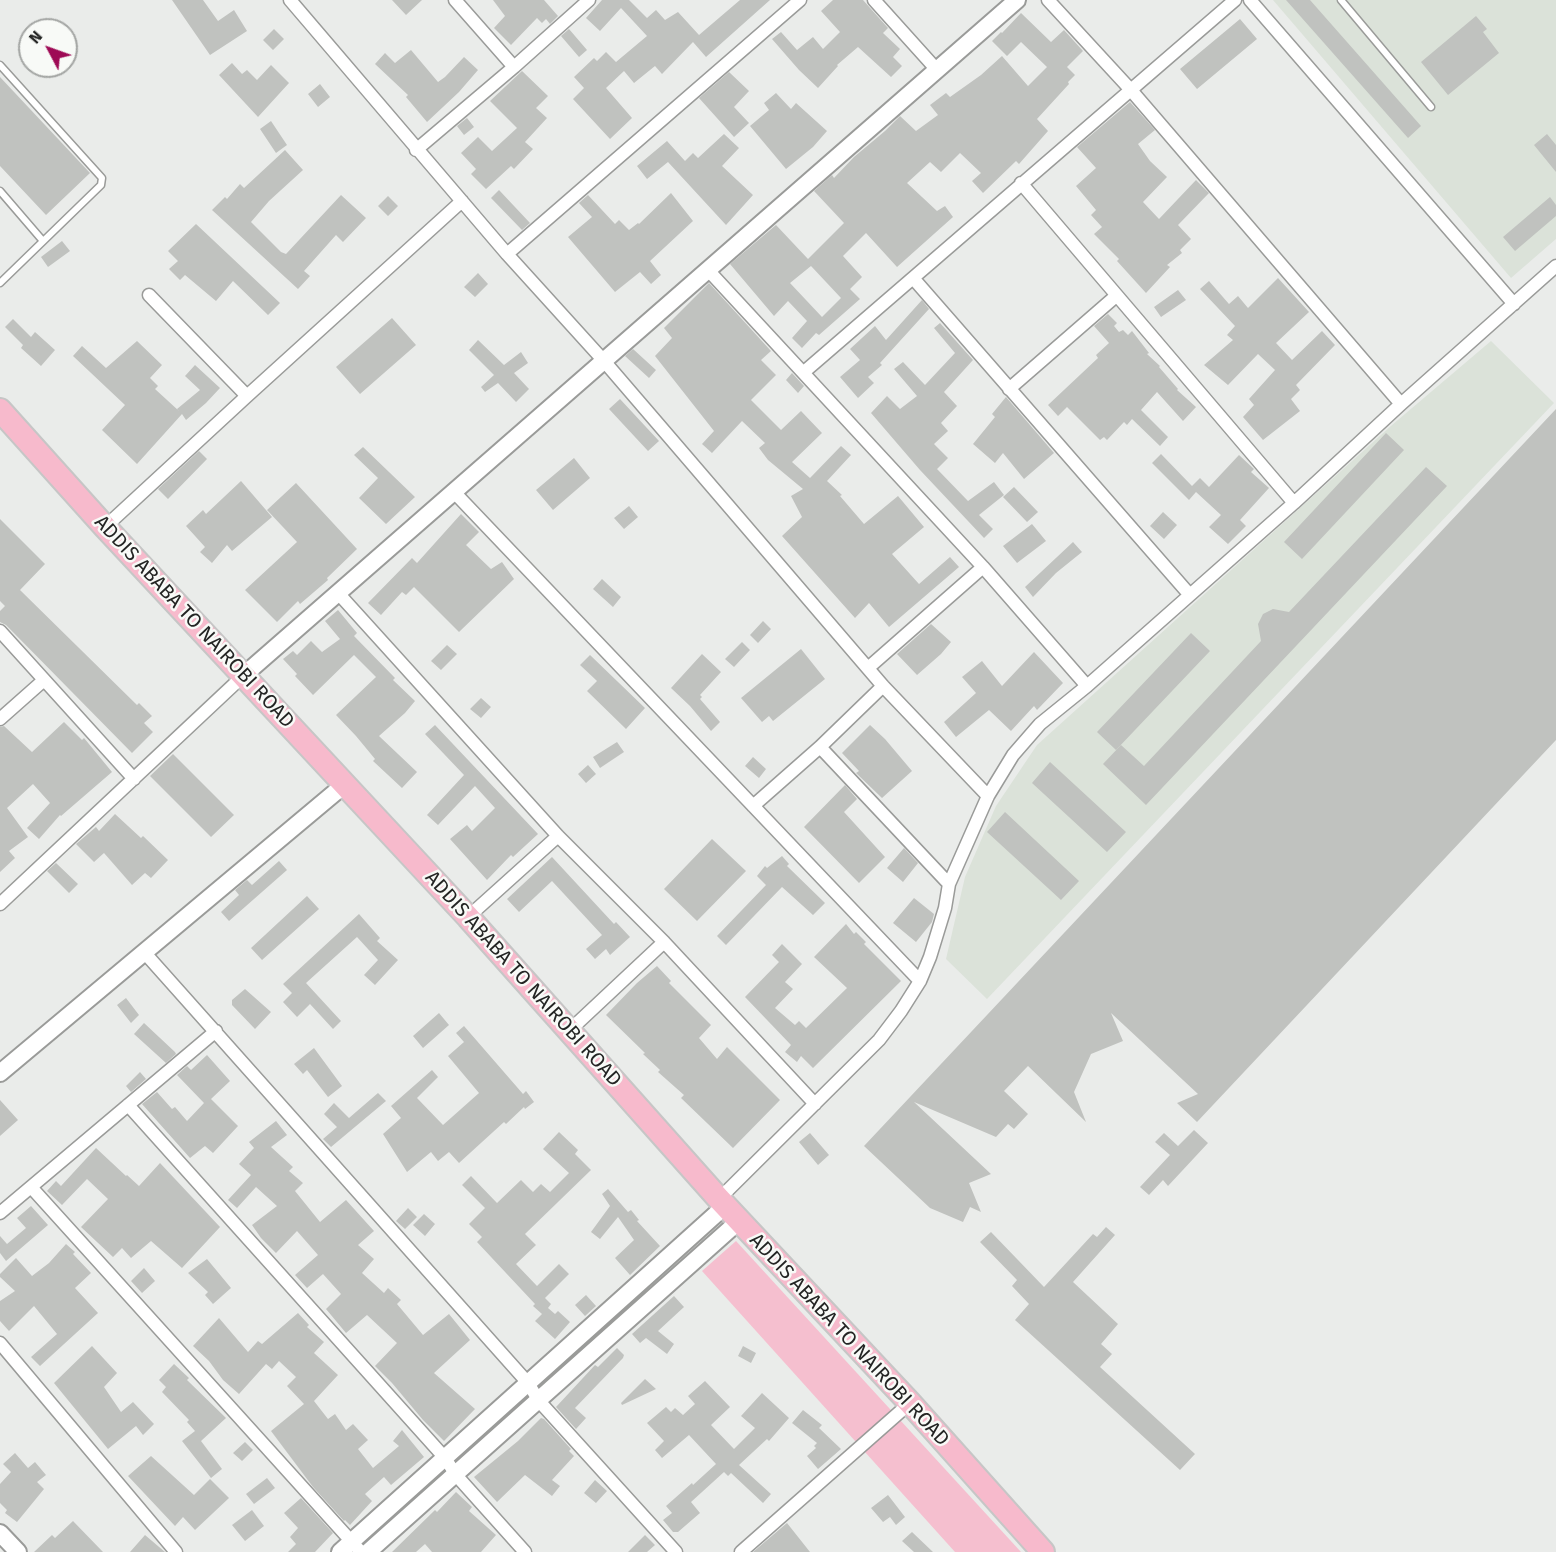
<!DOCTYPE html>
<html>
<head>
<meta charset="utf-8">
<style>
	body { margin:0 }
	#map { position:relative; width:1556px; height:1552px; overflow:hidden; background:#eaecea; font-family:"Fira Sans",sans-serif }
	canvas { display:block }
	.north { position:absolute; left:18px; top:18px; width:60px; height:60px; box-sizing:border-box; background:#f8faf7; border:2px solid #a3a5a3; border-radius:50%; rotate:311deg; font-size:16px; font-weight:700; line-height:24px; text-align:center; color:#242524 }
	.north::after { content:''; display:block; margin:auto; width:21px; height:27px; background:#9e0a55; clip-path:polygon(50% 0,100% 100%,50% 72%,0 100%) }
</style>
</head>
<body>
<div id="map">
<canvas width="1556" height="1552"></canvas>
<div class="north">N</div>
</div>
<script>
const context = document.querySelector('canvas').getContext('2d');
context.lineJoin = 'round';
function fill(path, color) { context.fillStyle = color; context.fill(path, 'evenodd'); }
const shape = rows => new Path2D(rows.map(r => 'M' + r).join(''));
function trace(path, color, width, dash) { context.strokeStyle = color; context.lineWidth = width; context.lineCap = dash ? 'butt' : 'round'; context.setLineDash(dash || []); context.stroke(path); }
function drawText(font, color, halo, rows, align = 'center') {
  context.font = font + ' "Fira Sans",sans-serif'; context.lineWidth = 5; context.setLineDash([]); context.textBaseline = 'middle'; context.strokeStyle = halo; context.fillStyle = color; for (const [text, x, y, turn = 0] of rows) {
    context.save(); context.translate(x, y); context.rotate((+turn || 0) * Math.PI / 180); context.textAlign = isNaN(turn) ? turn : align; if (halo) context.strokeText(text, 0, 0); context.fillText(text, 0, 0); context.restore();
  }
}
fill(shape([
	[1273,0,1556,0,1556,239,1511,278],
	[1491,341,1554,403,987,999,946,959,965,877,996,806,1037,745,1392,425]
]), '#dbe2d9');
fill(shape([
	[736,1241,1021,1552,955,1552,702,1271]
]), '#f5bfcf');
fill(shape([
	[172,0,203,0,218,21,234,10,247,31,210,55],
	[392,0,422,0,406,15],
	[493,0,544,0,558,16,550,24,546,19,542,23,537,18,511,45,494,28,505,16],
	[602,0,629,0,647,18,656,10,665,20,678,12,699,35,740,0,770,0,706,57,693,42,662,74,655,66,634,83,624,71,606,88,632,118,610,139,573,99,584,88,574,77,594,58,597,61,606,52,616,62,647,36,621,8,600,31,586,18],
	[833,0,863,0,888,28,883,33,900,49,893,57,902,66,891,77,858,47,837,65,838,66,818,88,799,70,772,39,781,32,797,50,813,37,823,49,840,32,821,11],
	[1286,0,1310,0,1421,126,1408,138],
	[1021,13,1051,42,1064,30,1083,51,1067,67,1075,75,1068,82,1069,84,1037,119,1048,131,1019,164,1016,161,983,193,972,181,981,173,960,153,941,172,930,162,907,183,937,211,945,206,953,217,897,267,866,233,843,256,862,277,850,289,860,299,819,335,816,333,802,348,792,338,807,321,788,301,774,316,730,264,776,225,808,259,844,223,814,191,832,175,834,178,854,157,885,131,900,116,916,131,938,115,930,105,946,93,950,97,981,75,1002,56,1028,86,1047,67,1021,42,1007,56,992,41,1001,32,1002,33],
	[811,266,841,298,822,317,790,283],
	[1476,16,1487,29,1483,32,1499,53,1448,95,1421,62],
	[1240,19,1257,39,1197,89,1180,69],
	[274,29,284,39,273,50,263,40],
	[569,29,587,50,579,57,561,36],
	[411,50,438,82,445,77,464,57,478,70,459,92,427,122,406,97,408,95,375,64,385,53,395,63],
	[232,63,242,74,247,70,257,80,271,65,289,83,258,117,219,75],
	[522,71,548,96,536,108,547,118,525,142,533,149,514,169,511,166,486,189,471,174,476,169,461,153,478,137,492,151,517,128,490,101],
	[729,72,749,91,734,107,749,123,734,137,699,98],
	[0,77,90,173,46,215,0,166],
	[320,84,330,97,318,107,308,94],
	[776,93,791,109,796,103,827,131,813,147,786,169,750,126,769,110,764,103],
	[1130,102,1155,130,1138,144,1150,161,1167,177,1143,202,1159,219,1196,180,1209,193,1178,225,1191,239,1180,250,1182,253,1167,265,1170,267,1146,293,1117,261,1119,259,1094,234,1102,227,1091,215,1096,210,1076,186,1096,168,1077,147],
	[467,118,474,127,464,135,457,126],
	[271,121,287,145,276,153,260,129],
	[724,134,739,148,722,166,753,195,726,225,668,162,647,179,637,166,667,141,685,161,693,153,698,158],
	[1547,134,1556,145,1556,172,1534,145],
	[285,150,303,170,269,201,251,222,281,252,286,254,341,195,366,218,343,242,336,235,304,271,310,276,298,289,212,210,225,197,227,199,240,184,244,188],
	[499,190,530,223,522,230,491,198],
	[671,193,693,221,650,261,661,275,651,284,640,272,615,292,568,237,592,217,579,203,588,195,615,224,619,220,629,230,638,223,639,224],
	[388,196,398,206,388,216,378,206],
	[1550,197,1556,205,1556,216,1515,251,1503,237],
	[196,224,280,303,268,315,233,281,216,301,185,275,180,280,169,269,178,261,168,251],
	[62,241,70,251,48,267,41,257],
	[478,273,488,284,475,297,464,287],
	[1278,278,1309,312,1276,343,1292,360,1322,331,1335,345,1296,385,1300,390,1291,399,1300,411,1263,440,1243,417,1254,405,1249,399,1275,370,1258,354,1228,385,1204,365,1233,340,1227,335,1235,326,1200,289,1209,281,1229,304,1238,296,1248,308],
	[709,283,771,351,761,360,776,375,751,400,781,430,801,411,822,433,792,462,810,478,841,446,851,455,827,481,842,495,840,496,864,524,898,496,924,527,892,554,919,584,950,557,959,567,889,627,869,603,855,618,782,536,802,517,791,496,803,489,768,460,759,448,765,443,742,421,712,453,702,444,714,431,655,356,672,338,664,328],
	[1178,290,1186,300,1161,317,1154,307],
	[922,300,929,309,880,363,882,365,868,377,874,383,858,398,840,377,860,360,850,349,875,326,886,340],
	[1108,314,1117,323,1114,326,1119,332,1123,330,1128,335,1132,331,1149,353,1147,354,1160,366,1159,367,1178,389,1177,390,1196,407,1183,421,1157,392,1141,410,1168,437,1160,446,1132,419,1127,425,1124,422,1107,440,1104,437,1100,440,1067,407,1058,416,1048,405,1098,358,1096,355,1109,343,1094,326],
	[392,318,416,345,360,394,336,367],
	[13,319,31,337,35,332,55,350,41,366,21,348,23,345,5,327],
	[940,323,973,360,944,392,957,406,941,423,948,431,934,444,948,458,937,469,968,501,994,482,1004,495,979,515,993,529,984,538,920,470,871,413,887,396,900,409,917,396,894,369,903,362,925,385,955,353,934,328],
	[478,340,504,365,521,352,528,363,514,373,529,389,516,402,498,383,485,392,481,387,494,375,469,350],
	[137,341,162,365,150,378,158,386,155,389,179,411,177,409,200,390,185,376,195,365,220,388,206,403,186,420,182,414,137,464,102,430,125,405,73,356,82,346,106,368],
	[633,349,656,370,649,378,625,356],
	[792,373,804,386,798,393,786,380],
	[1006,397,1054,453,1024,479,1003,453,995,463,973,444,995,417,992,414],
	[620,399,659,441,648,451,609,409],
	[1556,409,1556,740,1197,1122,1177,1103,1198,1094,1111,1013,1123,1041,1091,1054,1074,1092,1086,1122,1028,1066,1004,1091,1028,1114,1014,1129,1008,1124,996,1137,914,1102,991,1174,969,1183,981,1212,970,1207,963,1222,930,1208,864,1146],
	[1386,433,1404,450,1302,559,1284,542],
	[363,447,415,497,386,524,359,498,378,478,354,455],
	[199,451,207,459,168,499,158,489],
	[1161,454,1192,486,1200,478,1209,487,1239,455,1254,469,1251,472,1269,488,1240,520,1246,526,1228,544,1209,527,1221,515,1196,492,1189,500,1152,463],
	[574,458,590,478,553,510,536,490],
	[1426,467,1447,486,1146,805,1103,764,1121,745,1144,766,1261,641,1258,624,1263,614,1273,609,1289,612],
	[241,481,272,517,232,551,227,545,212,563,200,552,205,547,186,526,203,510,206,514],
	[296,483,357,549,327,578,328,580,300,604,298,601,277,622,245,590,297,542,267,510],
	[1014,487,1038,512,1027,522,1003,497],
	[629,506,638,517,624,529,614,518],
	[1163,512,1177,525,1164,539,1150,526],
	[461,514,479,532,466,545,491,569,502,562,514,579,459,632,414,587,406,595,402,592,381,615,368,603,412,558,417,563],
	[0,519,45,564,20,590,137,705,139,703,152,716,144,723,153,732,132,753,6,625,0,622,0,611,5,606,0,601],
	[1032,524,1046,541,1017,563,1003,546],
	[1073,542,1082,552,1056,573,1033,597,1025,587],
	[602,579,621,597,613,607,593,589],
	[338,610,357,633,354,636,395,678,393,680,415,701,405,713,379,736,417,772,402,788,373,761,375,759,356,736,336,715,376,677,354,655,313,695,295,676,297,674,283,659,293,651,297,655,311,641,322,652,340,639,325,621],
	[763,621,771,629,758,643,750,635],
	[931,624,951,642,941,654,917,675,897,654],
	[1191,633,1210,651,1116,750,1097,732],
	[742,642,750,650,734,667,725,659],
	[447,645,457,654,441,670,431,661],
	[801,649,825,679,773,721,769,716,762,722,741,698],
	[1034,652,1063,683,1037,710,1034,706,1011,731,989,710,956,737,944,722,976,693,962,677,982,661,1002,686],
	[702,654,721,672,700,695,702,697,700,699,720,722,711,731,690,706,671,688],
	[590,655,645,708,626,729,587,691,597,681,580,665],
	[481,698,491,707,481,718,470,709],
	[64,722,82,740,84,738,112,772,61,816,60,815,39,839,27,828,50,803,33,784,7,808,28,837,9,851,15,858,0,872,0,727,4,726,32,752],
	[435,725,538,834,513,857,511,855,487,880,450,839,467,825,472,831,495,808,475,786,438,825,427,815,464,775,425,734],
	[870,725,885,739,912,771,882,798,856,773,859,771,842,753],
	[617,742,624,752,600,768,593,757],
	[173,754,234,815,211,837,150,776],
	[753,757,766,769,759,778,745,766],
	[1050,762,1126,832,1107,852,1032,783],
	[588,765,596,774,586,783,578,774],
	[845,785,857,799,844,812,885,857,859,883,804,827],
	[1005,812,1079,881,1061,900,987,832],
	[115,814,141,838,143,836,168,860,151,878,145,873,132,885,104,853,94,862,76,844,96,827,99,831],
	[712,839,746,871,697,921,664,889],
	[904,848,918,863,903,882,887,868],
	[782,856,789,864,787,866,825,903,813,915,782,887,726,945,717,936,766,885,757,876,765,866,767,868],
	[552,857,614,924,616,922,630,937,610,955,606,949,595,959,586,949,602,935,552,881,519,912,507,899],
	[279,861,287,870,229,921,221,912,239,895,235,890,247,880,252,885],
	[56,863,78,884,69,893,47,871],
	[307,896,319,909,262,960,251,948],
	[914,898,934,914,932,922,916,942,893,923],
	[359,914,380,938,377,941,398,960,375,985,364,975,378,960,357,937,306,983,341,1021,333,1029,310,1004,297,1017,283,1002,292,993,283,984],
	[846,924,854,934,856,932,866,942,864,944,901,981,813,1068,801,1056,797,1062,785,1052,791,1045,745,997,779,962,772,955,782,944,802,964,785,982,793,989,775,1008,795,1025,799,1021,806,1028,847,988,814,957],
	[657,966,671,981,669,983,711,1025,699,1038,717,1059,727,1047,780,1100,733,1148,681,1098,684,1095,658,1072,660,1070,643,1054,645,1053,606,1015,637,983],
	[245,989,271,1012,255,1029,232,1005,232,1000],
	[126,998,139,1015,131,1023,117,1005],
	[439,1013,449,1025,423,1048,413,1036],
	[144,1023,175,1052,176,1054,166,1063,134,1034],
	[464,1026,523,1094,526,1091,534,1102,525,1109,524,1107,506,1124,504,1122,459,1163,449,1152,438,1161,431,1152,407,1172,383,1134,401,1118,391,1106,432,1070,438,1077,417,1098,443,1125,479,1093,448,1056,464,1042,456,1033],
	[314,1048,342,1086,328,1097,307,1070,303,1074,294,1064],
	[207,1055,230,1081,211,1099,238,1126,213,1153,205,1146,190,1158,142,1104,157,1092,172,1109,175,1107,187,1121,204,1103,177,1075,187,1066,191,1070],
	[140,1072,146,1079,131,1092,126,1086],
	[378,1093,386,1101,331,1147,323,1139,337,1127,324,1114,334,1103,349,1118],
	[0,1100,18,1120,0,1136],
	[276,1121,287,1135,271,1147,293,1167,289,1171,303,1183,295,1191,320,1222,346,1200,374,1231,358,1245,374,1259,362,1273,384,1293,388,1288,401,1300,397,1304,423,1335,449,1314,470,1340,434,1373,475,1409,444,1441,423,1420,392,1383,375,1366,397,1343,367,1315,346,1333,326,1309,341,1294,323,1274,307,1288,295,1275,318,1255,297,1231,276,1253,261,1238,252,1225,277,1206,256,1187,237,1208,228,1200,251,1175,239,1164,254,1148,249,1142],
	[1194,1130,1208,1143,1168,1186,1163,1180,1149,1195,1140,1187,1170,1155,1155,1142,1164,1133,1178,1146],
	[559,1132,578,1150,575,1154,591,1170,525,1234,536,1245,516,1264,537,1286,559,1264,569,1274,545,1298,551,1304,548,1308,555,1314,558,1311,570,1322,555,1339,535,1321,542,1314,533,1306,535,1304,477,1242,482,1237,469,1224,485,1208,462,1185,471,1176,497,1203,521,1180,533,1192,541,1184,550,1192,569,1173,543,1149],
	[810,1133,829,1155,818,1165,799,1142],
	[96,1148,126,1176,127,1175,139,1186,160,1163,220,1227,182,1268,151,1241,131,1258,122,1248,113,1257,81,1227,108,1199,87,1179,62,1205,47,1191,56,1181,61,1186],
	[608,1189,628,1212,631,1210,639,1220,637,1221,660,1246,630,1275,615,1258,634,1240,618,1217,600,1239,591,1232,610,1206,602,1194],
	[31,1206,48,1225,6,1261,0,1253,0,1236,7,1244,26,1228,17,1218],
	[408,1208,417,1217,405,1229,396,1221],
	[424,1214,435,1224,425,1236,413,1225],
	[1106,1227,1115,1235,1073,1282,1118,1324,1101,1344,1112,1354,1100,1367,1195,1454,1180,1470,1015,1320,1029,1304,1012,1286,1017,1280,980,1242,991,1232,1044,1287,1093,1234,1097,1237],
	[66,1244,75,1252,73,1254,91,1273,75,1288,98,1313,40,1366,31,1357,57,1334,34,1306,9,1331,0,1321,0,1301,15,1291,0,1277,0,1274,16,1258,32,1276,49,1263],
	[207,1259,231,1288,213,1304,205,1295,208,1292,188,1273],
	[144,1268,155,1281,142,1293,131,1281],
	[586,1295,596,1306,585,1316,575,1305],
	[674,1296,684,1307,658,1331,674,1344,667,1354,646,1338,640,1343,632,1334],
	[298,1313,309,1325,307,1327,324,1342,314,1353,338,1375,314,1401,328,1419,335,1414,346,1430,353,1424,368,1440,358,1449,373,1468,399,1446,393,1441,402,1430,424,1457,391,1485,384,1477,365,1494,372,1501,350,1525,345,1520,344,1521,313,1487,271,1431,304,1404,287,1386,296,1377,279,1361,272,1369,266,1364,239,1394,223,1380,209,1361,193,1346,219,1318,248,1352,258,1341,262,1344],
	[92,1346,117,1373,104,1387,121,1412,133,1402,154,1424,143,1435,136,1426,108,1449,54,1383],
	[743,1346,756,1353,751,1363,738,1356],
	[617,1348,624,1355,623,1358,575,1408,586,1418,576,1429,556,1407,595,1365,598,1367],
	[174,1364,189,1378,187,1380,226,1418,201,1441,222,1469,211,1478,182,1441,195,1431,187,1422,189,1420,162,1392,166,1387,159,1380],
	[645,1379,656,1389,622,1405,621,1403],
	[705,1381,730,1407,711,1425,734,1449,755,1428,741,1416,762,1393,789,1418,769,1441,767,1439,739,1465,771,1494,763,1503,731,1473,728,1476,724,1472,691,1502,700,1513,678,1532,673,1532,663,1520,672,1513,666,1506,692,1483,693,1485,716,1464,689,1435,662,1458,655,1450,664,1441,647,1423,666,1407,671,1412,675,1408,683,1415,695,1404,688,1396],
	[803,1410,822,1425,819,1428,841,1449,818,1469,807,1456,816,1448,814,1446,817,1443,792,1423],
	[541,1418,544,1419,571,1449,569,1451,574,1456,552,1480,560,1486,552,1496,525,1475,497,1502,474,1477,518,1441],
	[245,1442,253,1450,242,1461,233,1453],
	[15,1453,28,1468,35,1462,46,1475,37,1482,44,1489,17,1522,5,1513,7,1510,0,1503,0,1484,11,1472,3,1464],
	[151,1456,194,1495,210,1479,229,1498,195,1530,183,1517,175,1526,128,1476],
	[267,1478,275,1488,254,1504,246,1494],
	[595,1480,607,1491,596,1503,584,1493],
	[456,1492,472,1507,469,1511,496,1535,481,1552,432,1552,425,1544,416,1552,392,1552,435,1510,437,1512],
	[888,1495,905,1517,896,1525,890,1517,883,1522,871,1508],
	[301,1498,333,1533,315,1552,288,1552,296,1544,290,1537,298,1528,284,1513],
	[252,1510,264,1526,245,1541,232,1525],
	[73,1521,103,1552,34,1552,52,1535,55,1538],
	[787,1523,810,1552,753,1552],
	[912,1532,933,1552,914,1552,902,1541],
	[145,1535,165,1552,130,1552],
	[645,1535,655,1545,647,1552,628,1552]
]), '#c0c2bf');
const lane = shape([
	[1341,0,1431,107],
	[0,65,102,178,101,185,0,283],
	[0,191,43,241]
]);
const street = shape([
	[290,0,507,254,604,361,883,686,988,796],
	[455,0,514,67],
	[874,0,937,70],
	[1048,0,1130,89,1401,404],
	[1250,0,1514,304],
	[416,150,514,67,589,0],
	[1021,183,1294,503],
	[507,254,800,0],
	[708,270,983,567,1087,686],
	[913,278,1189,594],
	[149,295,247,396],
	[804,372,1235,0],
	[1009,389,1116,296],
	[454,492,920,981],
	[105,527,247,396,462,201],
	[338,593,558,836,664,942,815,1104],
	[0,631,134,779],
	[868,668,983,567],
	[0,719,44,680],
	[820,747,949,884],
	[753,806,820,747,883,686],
	[0,904,244,675],
	[468,917,558,836],
	[144,952,528,1383,539,1401,676,1552],
	[570,1030,664,942],
	[128,1105,445,1458,456,1475,525,1552],
	[31,1187,361,1552],
	[719,1199,879,1040,901,1011,920,981,930,957,945,908,949,884,988,796,1013,755,1040,724,1087,686,1294,503,1401,404,1556,266],
	[0,1213,216,1031],
	[0,1343,176,1552],
	[741,1552,910,1403]
]);
const secondary = shape([
	[244,675,1017,0],
	[0,1073,344,785],
	[0,1533,18,1552],
	[340,1552,725,1206],
	[368,1552,739,1221]
]);
const highway = shape([
	[0,410,105,527,468,917,719,1199,910,1403,1043,1552]
]);
trace(lane, '#9a9b99', 9);
trace(street, '#9a9b99', 15);
trace(secondary, '#9a9b99', 20);
trace(highway, '#c6c6c6', 26);
trace(lane, '#fff', 6);
trace(street, '#fff', 12);
trace(secondary, '#fff', 16);
trace(highway, '#f7bacc', 22);
drawText('20px', '#242524', '#f8faf7', [
	["ADDIS ABABA TO NAIROBI ROAD",194,622,47],
	["ADDIS ABABA TO NAIROBI ROAD",523,979,48],
	["ADDIS ABABA TO NAIROBI ROAD",849,1340,47]
]);
</script>
</body>
</html>
